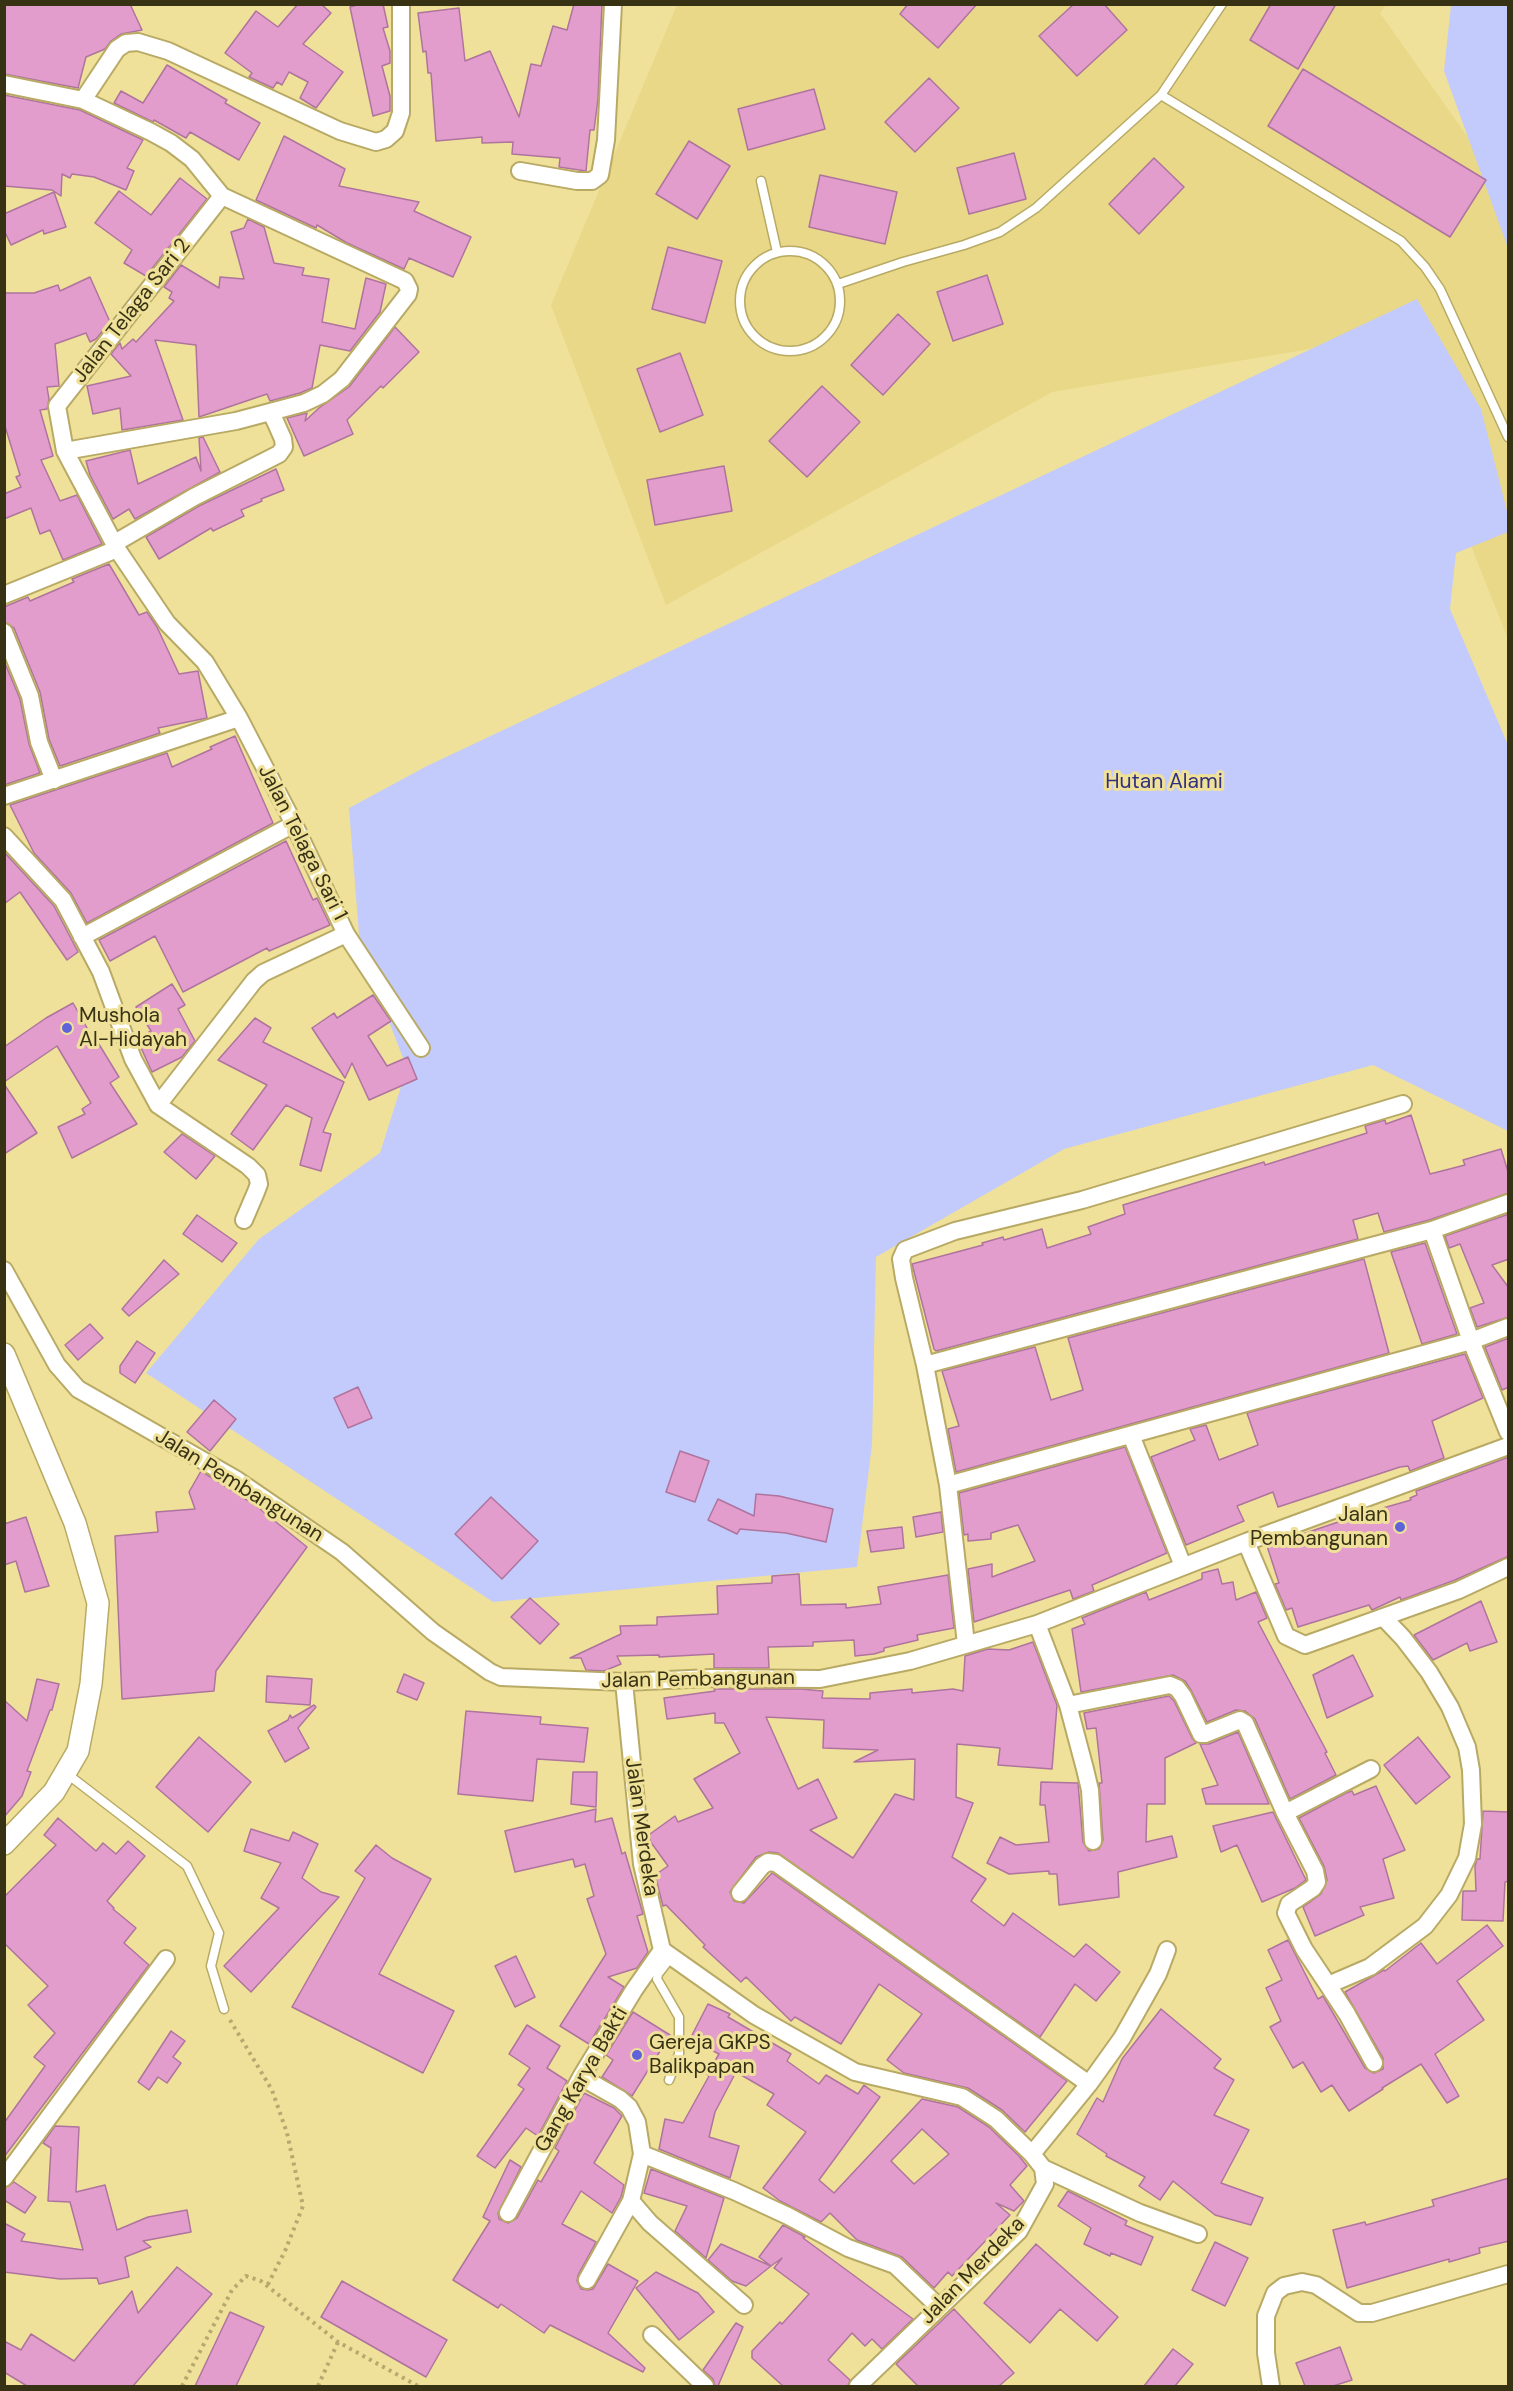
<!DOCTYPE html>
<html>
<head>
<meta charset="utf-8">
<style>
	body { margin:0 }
	#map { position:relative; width:1513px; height:2391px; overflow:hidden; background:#efe199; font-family:"DM Sans",sans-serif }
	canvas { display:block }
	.frame { position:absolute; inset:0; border:6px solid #383215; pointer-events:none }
</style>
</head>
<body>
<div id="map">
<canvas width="1513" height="2391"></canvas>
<div class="frame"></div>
</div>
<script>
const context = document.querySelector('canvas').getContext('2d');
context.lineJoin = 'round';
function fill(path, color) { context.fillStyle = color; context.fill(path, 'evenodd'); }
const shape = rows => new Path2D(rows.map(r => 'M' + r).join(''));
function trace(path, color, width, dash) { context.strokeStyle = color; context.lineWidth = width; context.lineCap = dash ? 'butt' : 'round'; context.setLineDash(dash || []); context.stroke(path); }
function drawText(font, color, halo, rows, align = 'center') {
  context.font = font + ' "DM Sans",sans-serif'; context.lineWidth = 6; context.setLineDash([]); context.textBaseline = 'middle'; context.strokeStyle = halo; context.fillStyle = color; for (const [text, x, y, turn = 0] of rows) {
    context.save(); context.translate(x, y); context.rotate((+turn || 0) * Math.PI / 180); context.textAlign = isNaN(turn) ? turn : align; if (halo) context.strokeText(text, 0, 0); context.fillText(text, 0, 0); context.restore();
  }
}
fill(shape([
	[677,5,1386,5,1380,13,1508,194,1508,639,1388,336,1052,392,666,605,551,305]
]), '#e8d888');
fill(shape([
	[1451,5,1508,5,1508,248,1444,71],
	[1417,299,1481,409,1508,515,1508,532,1456,553,1450,609,1508,745,1508,1131,1373,1065,1064,1149,876,1257,872,1444,857,1567,493,1602,146,1373,259,1239,380,1153,407,1068,360,947,349,808,427,766]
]), '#c3cafc');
const building = shape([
	[4,4,130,4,142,30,121,34,111,41,105,49,86,57,78,88,4,74,4,4],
	[298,4,321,4,331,13,303,44,343,72,316,108,300,98,308,82,289,72,282,85,277,82,273,88,249,77,252,73,225,53,256,11,278,27,298,4],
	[361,4,383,4,388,27,383,28,390,51,390,63,382,66,390,96,390,111,373,116,350,7,361,4],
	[574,4,602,4,598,99,594,130,590,130,586,171,559,167,560,158,512,154,513,142,482,143,482,137,436,141,431,73,428,73,426,51,423,52,418,13,459,8,465,61,490,51,519,117,531,64,541,66,553,26,567,30,574,4],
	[908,4,977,4,938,48,900,14,908,4],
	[1074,4,1104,4,1127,30,1077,76,1039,36,1074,4],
	[1271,4,1336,4,1298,69,1250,40,1271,4],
	[167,65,227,100,225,103,260,123,239,160,190,132,186,138,154,120,153,122,114,103,121,91,143,103,167,65],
	[1303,69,1486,180,1450,237,1268,126,1303,69],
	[929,78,959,108,915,152,885,122,929,78],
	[814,89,825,129,748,150,738,109,814,89],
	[4,95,80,110,143,140,127,168,134,171,126,190,94,177,72,174,70,178,62,174,61,196,52,190,4,186,4,95],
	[284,136,345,169,339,186,419,202,414,211,471,237,453,277,409,258,404,269,347,243,317,225,316,228,256,200,284,136],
	[689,141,730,166,697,219,656,194,689,141],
	[1014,153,1026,199,969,214,957,168,1014,153],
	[1154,158,1184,187,1139,234,1109,204,1154,158],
	[820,175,897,192,885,244,809,227,820,175],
	[180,178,207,199,146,276,124,263,132,250,95,223,119,191,151,215,180,178],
	[54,192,66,227,44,234,43,230,11,245,4,230,4,214,54,192],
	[248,219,264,227,274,263,304,268,302,275,329,279,322,322,355,329,366,278,386,284,380,312,350,351,320,345,312,388,300,393,270,401,267,394,199,417,196,345,155,340,183,420,122,430,120,408,93,414,87,386,131,376,111,354,120,343,122,349,133,339,136,342,174,301,169,298,172,292,164,287,181,265,219,288,220,277,244,279,231,232,244,228,248,219],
	[668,247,722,261,705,323,652,309,668,247],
	[987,275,1003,324,953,341,937,292,987,275],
	[90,277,110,322,96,339,90,342,86,333,55,344,59,386,47,387,49,399,47,409,40,410,53,456,41,460,60,501,77,495,102,544,63,560,50,530,40,534,31,508,4,519,4,494,21,487,16,477,20,475,4,423,4,293,34,293,58,285,60,291,90,277],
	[898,314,930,344,883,395,851,365,898,314],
	[395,327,419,352,383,388,381,386,347,420,353,434,304,456,287,418,307,413,305,421,319,408,349,387,395,327],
	[680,353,703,415,660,432,637,369,680,353],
	[822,386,860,422,807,477,769,441,822,386],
	[203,437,220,472,135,519,129,509,113,519,90,475,86,461,130,450,138,484,196,457,201,471,199,438,203,437],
	[724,466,732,511,655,525,647,480,724,466],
	[276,469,284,490,261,499,262,501,241,510,244,516,213,531,211,528,159,559,146,537,199,506,276,469],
	[109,564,139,615,147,612,157,627,179,674,198,671,207,718,158,728,160,733,60,766,49,739,40,692,14,628,4,622,4,607,28,597,30,601,74,582,72,579,109,564],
	[4,661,20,699,29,744,40,773,4,785,4,661],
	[235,736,273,823,87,923,71,893,34,853,10,805,167,753,172,767,212,749,210,747,235,736],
	[286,841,313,900,317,898,330,925,269,951,267,948,183,992,155,936,110,961,99,940,286,841],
	[4,852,54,906,78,952,67,960,20,892,4,904,4,852],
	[172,984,185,1005,178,1009,195,1041,182,1057,152,1072,137,1039,151,1031,136,1007,172,984],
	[373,995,391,1021,368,1036,387,1066,408,1057,417,1079,369,1100,352,1063,345,1078,312,1028,334,1013,337,1018,373,995],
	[73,1003,95,1042,97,1041,119,1077,110,1083,137,1124,72,1158,58,1127,85,1114,82,1109,91,1103,57,1046,4,1082,4,1047,46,1018,73,1003],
	[255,1018,271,1028,263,1042,344,1082,323,1132,331,1134,321,1171,300,1165,312,1118,286,1105,253,1150,231,1134,267,1085,218,1060,255,1018],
	[4,1084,37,1133,4,1154,4,1084],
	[1411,1115,1430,1174,1465,1165,1463,1160,1501,1149,1509,1175,1509,1193,1429,1220,1384,1232,1378,1213,1353,1220,1358,1239,936,1351,934,1349,912,1264,983,1245,982,1243,1003,1237,1004,1240,1042,1229,1047,1248,1091,1234,1088,1227,1125,1214,1123,1205,1264,1162,1265,1165,1367,1133,1365,1126,1385,1120,1386,1124,1411,1115],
	[182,1134,215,1156,196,1179,164,1152,182,1134],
	[1509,1214,1509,1259,1492,1265,1509,1288,1509,1317,1477,1327,1470,1308,1484,1303,1460,1244,1449,1248,1445,1236,1509,1214],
	[197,1215,237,1243,222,1262,183,1234,197,1215],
	[1425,1243,1457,1334,1422,1344,1391,1252,1425,1243],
	[1364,1259,1389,1353,956,1472,948,1429,959,1426,942,1371,1035,1347,1051,1400,1083,1390,1068,1338,1364,1259],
	[164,1260,179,1274,129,1316,122,1309,164,1260],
	[90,1324,103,1338,78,1360,65,1345,90,1324],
	[1509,1338,1509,1387,1502,1390,1485,1347,1509,1338],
	[137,1341,155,1353,135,1383,120,1373,120,1366,137,1341],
	[1465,1354,1483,1398,1432,1421,1444,1458,1410,1471,1408,1466,1400,1467,1278,1507,1273,1492,1237,1506,1244,1521,1186,1545,1151,1457,1195,1440,1190,1429,1206,1425,1219,1460,1258,1445,1247,1413,1465,1354],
	[358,1387,372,1418,348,1428,334,1398,358,1387],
	[214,1400,236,1419,210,1451,187,1432,214,1400],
	[1125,1447,1167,1553,1092,1585,1094,1591,1073,1599,1070,1590,974,1622,968,1569,992,1564,992,1577,1035,1561,1018,1525,991,1533,991,1539,968,1541,968,1534,964,1535,959,1493,1125,1447],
	[680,1451,709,1461,695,1502,666,1492,680,1451],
	[1509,1457,1509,1556,1455,1580,1401,1600,1400,1597,1372,1610,1369,1605,1298,1627,1292,1608,1286,1610,1275,1584,1279,1583,1267,1546,1362,1514,1411,1500,1410,1498,1417,1495,1416,1491,1509,1457],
	[201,1471,255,1505,307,1547,216,1671,214,1691,122,1699,115,1536,158,1532,156,1512,195,1509,189,1492,201,1471],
	[756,1494,779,1496,833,1509,826,1542,786,1533,740,1529,737,1534,708,1520,718,1499,754,1516,756,1494],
	[491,1497,538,1541,502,1579,455,1534,491,1497],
	[941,1512,943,1532,916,1537,913,1517,941,1512],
	[26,1517,49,1586,25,1592,16,1561,4,1565,4,1524,26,1517],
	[902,1527,904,1548,871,1552,867,1531,902,1527],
	[1218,1569,1222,1584,1233,1582,1236,1600,1256,1592,1267,1618,1258,1622,1327,1752,1325,1753,1336,1775,1290,1799,1255,1719,1245,1711,1236,1710,1207,1722,1191,1690,1185,1681,1173,1675,1081,1692,1072,1629,1085,1624,1082,1618,1146,1592,1149,1600,1202,1579,1202,1573,1218,1569],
	[799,1574,801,1605,846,1604,846,1608,881,1604,878,1587,948,1575,954,1628,917,1635,918,1640,884,1648,884,1651,874,1654,855,1656,854,1640,813,1642,813,1646,768,1647,769,1668,714,1668,714,1654,659,1657,659,1655,617,1656,621,1664,604,1671,586,1670,581,1658,570,1658,621,1634,620,1626,657,1625,657,1617,718,1614,717,1586,772,1583,772,1576,799,1574],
	[530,1598,559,1624,540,1644,511,1617,530,1598],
	[1481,1601,1497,1642,1470,1651,1467,1643,1433,1660,1414,1635,1481,1601],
	[1033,1642,1057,1705,1052,1769,998,1765,1000,1748,957,1744,956,1797,973,1803,952,1857,986,1879,971,1901,1004,1926,1013,1913,1074,1957,1086,1944,1120,1972,1096,2001,1075,1984,1040,2037,778,1853,769,1852,756,1857,730,1892,734,1901,744,1903,772,1873,1067,2081,1025,2132,1002,2110,968,2088,904,2073,887,2060,922,2014,879,1984,841,2044,795,2017,791,2021,746,1977,741,1982,703,1947,705,1945,666,1905,663,1906,655,1875,668,1866,650,1841,650,1834,675,1816,678,1822,713,1808,694,1779,740,1753,724,1723,715,1723,715,1713,667,1719,664,1698,715,1691,714,1689,801,1689,823,1691,822,1698,870,1699,870,1693,912,1689,912,1693,953,1689,963,1691,965,1656,988,1649,1009,1650,1033,1642],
	[766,1717,824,1720,823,1748,878,1750,854,1762,915,1759,914,1800,895,1794,853,1858,810,1830,837,1818,818,1779,798,1789,766,1717],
	[1353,1655,1373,1696,1327,1718,1313,1675,1353,1655],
	[404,1674,424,1683,417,1700,397,1692,404,1674],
	[267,1676,312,1679,310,1705,266,1702,267,1676],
	[37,1679,59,1684,52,1710,50,1710,27,1771,31,1772,22,1796,4,1817,4,1700,27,1721,37,1679],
	[1169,1696,1174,1701,1192,1738,1196,1743,1165,1758,1165,1804,1147,1804,1146,1842,1172,1836,1177,1857,1118,1872,1119,1897,1059,1905,1057,1874,1049,1874,1049,1871,1009,1874,987,1863,1000,1837,1016,1845,1049,1842,1045,1805,1040,1805,1041,1782,1078,1783,1083,1842,1089,1851,1099,1849,1103,1840,1099,1783,1102,1783,1096,1728,1087,1729,1084,1713,1169,1696],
	[314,1705,316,1707,298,1728,309,1748,285,1762,268,1731,288,1720,290,1715,292,1718,314,1705],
	[466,1711,541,1717,540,1724,588,1728,584,1762,537,1759,533,1801,458,1794,466,1711],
	[1238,1732,1269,1804,1206,1804,1202,1789,1218,1785,1200,1744,1209,1744,1238,1732],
	[199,1737,251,1782,208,1832,156,1787,199,1737],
	[1418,1737,1450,1777,1416,1804,1384,1765,1418,1737],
	[573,1772,597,1772,596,1807,571,1804,573,1772],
	[1376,1786,1405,1850,1383,1859,1394,1898,1360,1907,1364,1915,1315,1936,1303,1907,1321,1894,1327,1880,1324,1866,1299,1818,1346,1793,1352,1791,1354,1795,1376,1786],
	[596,1809,595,1822,612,1818,622,1854,625,1852,643,1914,637,1916,648,1952,637,1968,608,1977,624,1987,589,2044,560,2026,606,1954,587,1899,594,1896,585,1864,575,1867,573,1859,515,1872,505,1831,596,1809],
	[1483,1811,1509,1812,1509,1881,1505,1882,1503,1921,1462,1920,1463,1891,1476,1891,1475,1866,1477,1859,1480,1859,1483,1811],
	[1273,1812,1306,1880,1295,1888,1262,1902,1237,1845,1221,1852,1213,1826,1273,1812],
	[58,1818,96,1851,103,1843,116,1854,128,1841,145,1856,107,1901,114,1908,113,1909,136,1928,124,1943,149,1965,4,2157,4,2123,45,2066,34,2057,55,2033,28,2005,48,1986,4,1943,4,1897,56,1845,44,1835,58,1818],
	[251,1829,289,1841,293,1832,318,1844,302,1878,321,1892,339,1897,251,1992,224,1966,279,1908,261,1898,281,1863,244,1851,251,1829],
	[376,1845,392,1858,431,1879,379,1974,454,2011,423,2073,292,2007,365,1878,355,1871,376,1845],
	[1487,1925,1503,1946,1457,1981,1484,2020,1435,2054,1459,2096,1447,2103,1421,2064,1382,2088,1383,2089,1349,2111,1332,2085,1321,2092,1303,2062,1293,2068,1270,2027,1281,2021,1266,1988,1282,1980,1268,1950,1288,1940,1318,1999,1323,1996,1365,2068,1374,2073,1383,2069,1383,2058,1345,1992,1384,1970,1385,1971,1421,1943,1437,1964,1487,1925],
	[516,1956,535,1997,515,2007,495,1966,516,1956],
	[708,2004,730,2014,728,2017,791,2054,787,2061,819,2084,826,2075,858,2094,864,2085,880,2097,819,2180,834,2193,922,2099,958,2107,989,2127,1019,2156,1027,2166,1010,2185,1024,2201,1014,2211,996,2203,1010,2215,952,2276,948,2272,934,2288,902,2257,857,2240,830,2213,821,2222,780,2201,763,2188,806,2132,767,2105,774,2094,736,2072,715,2112,709,2137,739,2146,730,2178,659,2149,665,2119,683,2123,709,2076,707,2074,719,2054,690,2039,708,2004],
	[922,2129,949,2154,914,2184,891,2161,922,2129],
	[1161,2009,1221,2059,1214,2068,1234,2080,1214,2115,1249,2130,1221,2183,1263,2198,1251,2225,1215,2215,1173,2181,1160,2200,1139,2186,1145,2177,1106,2156,1107,2154,1077,2134,1097,2098,1103,2102,1122,2059,1161,2009],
	[633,2012,670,2035,632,2096,602,2077,613,2060,606,2055,633,2012],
	[527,2025,560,2046,547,2068,567,2081,538,2136,526,2128,495,2168,477,2156,524,2089,518,2085,530,2068,509,2054,527,2025],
	[171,2031,185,2041,173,2057,181,2063,167,2083,158,2077,149,2090,138,2082,171,2031],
	[584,2093,614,2108,622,2116,594,2163,624,2185,621,2197,612,2213,581,2191,562,2224,596,2242,578,2275,577,2281,581,2289,588,2290,593,2289,608,2264,638,2281,608,2333,645,2368,643,2372,550,2325,544,2333,501,2304,498,2308,453,2280,490,2221,483,2217,510,2160,521,2167,498,2213,499,2219,508,2223,517,2218,538,2180,541,2182,559,2151,555,2148,584,2093],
	[55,2126,79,2127,76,2192,105,2185,117,2230,148,2217,187,2210,191,2232,143,2241,151,2247,125,2257,129,2277,99,2284,97,2278,60,2279,4,2272,4,2223,25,2234,21,2241,83,2250,70,2202,48,2201,51,2148,43,2143,55,2126],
	[651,2169,724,2198,706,2258,675,2231,687,2206,644,2193,651,2169],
	[1509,2178,1509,2241,1479,2248,1480,2253,1449,2262,1449,2259,1347,2288,1333,2230,1365,2222,1366,2225,1434,2206,1432,2200,1509,2178],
	[14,2182,36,2197,25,2213,4,2200,4,2188,14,2182],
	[1068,2191,1127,2221,1125,2225,1153,2237,1141,2265,1111,2253,1110,2256,1084,2244,1091,2228,1058,2206,1068,2191],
	[783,2225,805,2237,803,2238,913,2319,882,2349,872,2339,865,2346,852,2333,828,2360,850,2380,848,2386,783,2386,752,2358,752,2351,780,2322,782,2324,809,2294,774,2268,782,2258,771,2266,759,2257,783,2225],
	[1215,2242,1248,2258,1225,2306,1192,2290,1215,2242],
	[721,2244,771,2266,746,2286,732,2281,708,2260,721,2244],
	[1036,2244,1118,2317,1097,2341,1060,2309,1030,2343,984,2303,1036,2244],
	[177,2267,212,2294,133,2386,27,2386,4,2372,4,2341,21,2350,31,2334,74,2361,132,2291,138,2313,177,2267],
	[656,2272,698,2293,714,2312,679,2340,636,2288,656,2272],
	[342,2281,447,2340,426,2377,321,2317,342,2281],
	[954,2309,1014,2373,999,2386,918,2386,896,2364,954,2309],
	[230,2312,264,2327,236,2386,195,2386,230,2312],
	[736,2323,743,2327,718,2386,715,2386,713,2379,703,2370,736,2323],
	[1340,2347,1352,2380,1333,2386,1305,2386,1296,2363,1340,2347],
	[1173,2349,1193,2364,1175,2386,1144,2386,1173,2349]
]);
fill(building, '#e29dcd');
trace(building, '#af749e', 1.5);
const service = shape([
	[1222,4,1161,95,1401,241,1425,267,1440,289,1508,437],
	[761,181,777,252],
	'740 301a50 50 0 1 1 100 0a50 50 0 1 1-100 0Z',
	[838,284,903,262,964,245,1000,232,1036,208,1161,95],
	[66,1773,187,1866,219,1933,211,1966,224,2009],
	[669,2080,679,2054,679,2017,657,1979,658,1974,672,1956]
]);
const minor = shape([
	[4,84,83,100,151,132,171,143,192,159,222,196,57,406,65,451,117,549,4,595],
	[83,100,117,49,126,43,138,42,168,51,340,131,376,142,386,139,395,131,401,113,401,4],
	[520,171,577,181,592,181,600,175,606,140,613,4],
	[65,451,236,421,304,403,323,394,342,379,408,294,409,289,405,281,222,196],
	[115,543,194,497,279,454,284,447,283,439,271,412],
	[117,549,167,623,205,662,239,718],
	[4,632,30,696,39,742,54,780],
	[4,796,239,718,294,824,346,934,263,973,254,981,158,1105,133,1059,101,972,63,900,4,836],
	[346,934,421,1048],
	[82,937,294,824],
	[158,1105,248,1166,257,1175,259,1184,256,1192,244,1220],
	[1508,1203,1432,1230,925,1365,948,1485,1471,1341,1508,1327],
	[1432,1230,1471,1341,1508,1432],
	[4,1270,57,1365,78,1389,237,1480,342,1552,433,1632,490,1672,501,1677,624,1682,711,1678,820,1679,910,1661,1037,1624,1246,1542,1508,1446],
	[925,1365,904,1278,901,1259,905,1250,955,1231,1082,1200,1403,1104],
	[1131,1435,1183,1566],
	[948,1485,966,1644],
	[1246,1542,1286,1636,1305,1645,1459,1590,1508,1567],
	[1037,1624,1068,1705,1085,1769,1090,1790,1093,1841],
	[624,1682,642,1864,662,1950,754,2015,855,2072,962,2097,996,2119,1032,2154,1043,2168,1045,2184,1019,2231,858,2386],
	[1068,1705,1170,1685,1177,1688,1183,1696,1201,1734,1205,1734,1240,1720,1245,1723,1285,1813,1315,1871,1317,1882,1313,1888,1289,1904,1286,1913,1304,1949,1328,1985,1370,1967,1425,1926,1449,1895,1467,1858,1473,1824,1471,1770,1467,1747,1450,1707,1429,1672,1403,1638,1383,1617],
	[1285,1813,1371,1769],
	[740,1893,762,1866,768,1862,776,1863,1089,2084],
	[1328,1985,1347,2014,1374,2063],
	[581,2077,620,2099,629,2107,637,2122,642,2154,631,2201,587,2280],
	[642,2154,734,2191,788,2216,848,2248,895,2265,939,2307],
	[1032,2154,1089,2084,1122,2038,1158,1974,1167,1950],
	[1043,2168,1140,2213,1198,2234],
	[4,2178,166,1959],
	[631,2201,650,2223,744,2305],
	[508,2213,581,2077,634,1990,662,1950],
	[652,2335,705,2386],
	[1271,2386,1266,2353,1266,2316,1275,2293,1284,2286,1302,2282,1316,2285,1359,2313,1372,2313,1508,2274]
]);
const tertiary = shape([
	[4,1354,75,1523,98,1603,91,1684,78,1751,54,1792,4,1844]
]);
trace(service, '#b8aa65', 11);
trace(minor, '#b8aa65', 20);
trace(tertiary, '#b8aa65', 24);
trace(shape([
	[230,2020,272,2090,287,2133,303,2206,285,2251,267,2286],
	[182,2386,232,2290,246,2276,261,2281,338,2342,418,2386],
	[318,2386,338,2342]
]), '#b5a96f', 4, [3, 4.5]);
trace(service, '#fff', 8);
trace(minor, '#fff', 16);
trace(tertiary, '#fff', 21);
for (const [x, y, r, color] of [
	[67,1028,6,"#6062da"],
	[1400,1527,6,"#6062da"],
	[637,2055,6,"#6062da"]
]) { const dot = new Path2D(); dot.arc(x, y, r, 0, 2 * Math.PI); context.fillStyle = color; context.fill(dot); trace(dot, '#efe199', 2); }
drawText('21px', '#383215', '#efe199', [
	["Jalan Telaga Sari 2",132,311,-52],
	["Jalan Telaga Sari 1",302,843,63],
	["Jalan Pembangunan",239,1486,32],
	["Jalan Pembangunan",698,1680,-1],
	["Jalan Merdeka",641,1827,82],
	["Gang Karya Bakti",582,2080,-60],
	["Jalan Merdeka",973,2271,-46]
]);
drawText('21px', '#313081', '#efe199', [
	["Hutan Alami",1164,782]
]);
drawText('21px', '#383215', '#efe199', [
	["Mushola",79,1016],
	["Al-Hidayah",79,1040],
	["Jalan",1388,1515,"right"],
	["Pembangunan",1388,1539,"right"],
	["Gereja GKPS",649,2043],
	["Balikpapan",649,2067]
], 'left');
</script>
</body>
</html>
